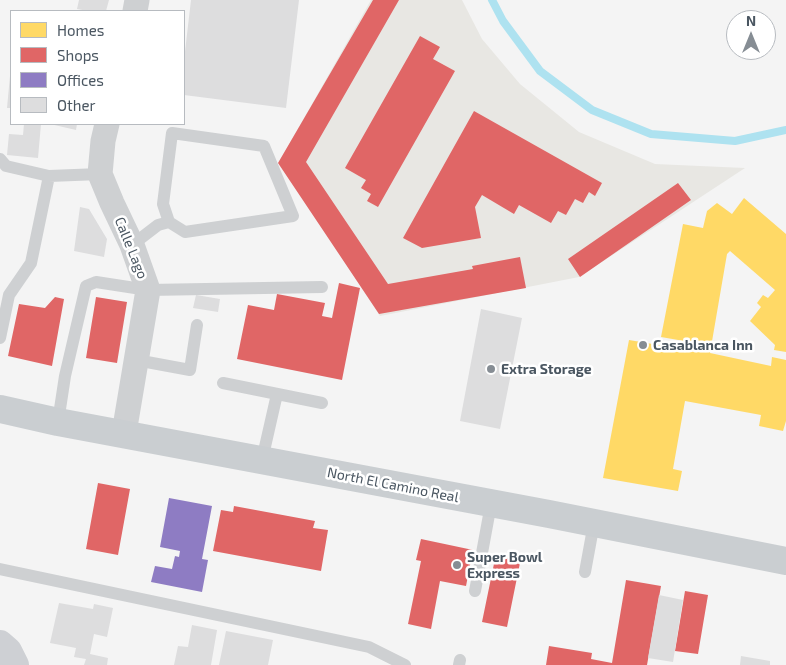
<!DOCTYPE html>
<html>
<head>
<meta charset="utf-8">
<style>
	body { margin:0 }
	#map { position:relative; width:786px; height:665px; overflow:hidden; background:#f4f4f4; font-family:"Exo 2",sans-serif }
	canvas { display:block }
	.legend { position:absolute; left:10px; top:10px; width:175px; height:115px; box-sizing:border-box; background:#fff; border:1px solid #b7bbc0; margin:0; padding:6px 9px; list-style:none; font-size:15px; color:#4a5661 }
	.legend li { display:flex; align-items:center; gap:10px; height:25px }
	.legend b { width:25px; border:1px solid #b7bbc0 }
	.north { position:absolute; left:726px; top:10px; width:50px; height:50px; box-sizing:border-box; background:#fff; border:1px solid #b7bbc0; border-radius:50%; rotate:0deg; font-size:14px; font-weight:700; line-height:20px; text-align:center; color:#4a5661 }
	.north::after { content:''; display:block; margin:auto; width:18px; height:22px; background:#868d94; clip-path:polygon(50% 0,100% 100%,50% 72%,0 100%) }
</style>
</head>
<body>
<div id="map">
<canvas width="786" height="665"></canvas>
<ul class="legend">
<li><b style="height:14px;background:#ffd966"></b>Homes</li>
<li><b style="height:14px;background:#e06666"></b>Shops</li>
<li><b style="height:14px;background:#8e7cc3"></b>Offices</li>
<li><b style="height:14px;background:#ddddde"></b>Other</li>
</ul>
<div class="north">N</div>
</div>
<script>
const context = document.querySelector('canvas').getContext('2d');
context.lineJoin = 'round';
function fill(path, color) { context.fillStyle = color; context.fill(path, 'evenodd'); }
const shape = rows => new Path2D(rows.map(r => 'M' + r).join(''));
function trace(path, color, width, dash) { context.strokeStyle = color; context.lineWidth = width; context.lineCap = dash ? 'butt' : 'round'; context.setLineDash(dash || []); context.stroke(path); }
function drawText(font, color, halo, rows, align = 'center') {
  context.font = font + ' "Exo 2",sans-serif'; context.lineWidth = 5; context.setLineDash([]); context.textBaseline = 'middle'; context.strokeStyle = halo; context.fillStyle = color; for (const [text, x, y, turn = 0] of rows) {
    context.save(); context.translate(x, y); context.rotate((+turn || 0) * Math.PI / 180); context.textAlign = isNaN(turn) ? turn : align; if (halo) context.strokeText(text, 0, 0); context.fillText(text, 0, 0); context.restore();
  }
}
fill(shape([
	[371,0,462,0,482,39,520,84,579,132,655,164,745,168,579,277,380,316,279,162]
]), '#e8e7e3');
fill(shape([
	[744,198,786,234,786,352,774,350,775,345,750,321,761,307,757,303,763,295,768,298,775,290,730,251,727,254,710,353,771,366,772,357,786,360,786,421,783,431,759,426,761,415,685,401,673,469,682,471,678,491,603,478,629,340,700,352,701,344,661,337,683,224,703,228,707,211,717,203,732,214]
]), '#ffd966');
fill(shape([
	[373,0,399,0,306,162,388,284,473,269,472,266,520,257,526,288,379,314,278,163],
	[420,36,440,47,433,59,455,71,378,207,367,201,371,194,361,188,366,180,345,168],
	[474,111,602,183,595,196,589,192,583,203,575,199,566,215,558,211,551,223,519,205,514,214,482,195,475,207,481,238,422,248,403,238],
	[678,183,691,200,580,277,568,259],
	[339,283,360,288,342,380,237,359,248,305,274,310,277,294,325,303,322,316,332,318],
	[55,297,64,299,52,366,8,356,19,304,45,308],
	[96,297,127,302,117,363,86,358],
	[98,483,130,489,118,555,86,549],
	[234,506,315,521,313,528,328,530,321,571,213,551,221,510,233,512],
	[421,539,473,550,466,586,440,581,431,629,408,624,421,561,416,560],
	[496,554,521,558,507,627,482,622],
	[626,580,661,586,647,665,546,665,549,646,592,653,591,659,612,663],
	[685,591,708,595,698,654,675,651]
]), '#e06666');
fill(shape([
	[169,498,212,506,202,559,208,560,202,592,151,582,155,566,172,569,175,556,179,557,180,551,160,547]
]), '#8e7cc3');
trace(shape([
	[492,0,503,21,540,71,592,110,651,134,735,141,786,130]
]), '#aee2f0', 8);
fill(shape([
	[79,0,109,0,106,11,88,11,77,9],
	[191,0,299,0,286,108,184,95,184,60],
	[10,76,11,76,11,108,7,108],
	[24,124,41,124,38,158,7,155,9,134,23,135],
	[50,124,77,124,76,130],
	[80,207,89,209,107,239,104,257,74,251],
	[196,295,220,299,218,312,193,308],
	[481,309,522,318,500,429,460,421],
	[659,595,683,600,673,662,648,658],
	[59,603,93,609,94,604,113,608,107,637,94,634,90,654,108,658,107,665,84,665,86,659,74,657,76,648,50,643],
	[192,625,217,630,211,665,174,665,178,646,188,647],
	[226,631,273,640,268,665,219,665],
	[741,656,770,661,770,665,740,665]
]), '#ddddde');
trace(shape([
	[0,159,6,166,49,176,100,174],
	[132,245,158,225,169,222,185,232,293,216,264,146,172,133,163,204,169,222],
	[0,338,9,295,31,263,49,176],
	[136,360,190,370,197,325],
	[223,383,322,403],
	[58,422,65,376,86,286,96,282,148,290,322,287],
	[262,460,277,394],
	[0,569,369,647,405,665],
	[585,572,594,523],
	[475,591,491,504],
	[459,665,460,660]
]), '#ced0d2', 12);
trace(shape([
	[135,11,137,0],
	[107,124,103,141,100,174,112,203,132,245,148,290,124,433]
]), '#ced0d2', 25);
trace(shape([
	[0,644,8,651,15,665]
]), '#ced0d4', 28);
trace(shape([
	[0,409,58,422,549,514,786,561]
]), '#caced1', 28);
for (const [x, y, r, color] of [
	[643,345,5,"#868d94"],
	[491,369,5,"#868d94"],
	[457,565,5,"#868d94"]
]) { const dot = new Path2D(); dot.arc(x, y, r, 0, 2 * Math.PI); context.fillStyle = color; context.fill(dot); trace(dot, '#fff', 2); }
drawText('14px', '#4a5661', '#fff', [
	["Calle Lago",131,248,68],
	["North El Camino Real",393,485,11]
]);
drawText('bold 14px', '#4a5661', '#fff', [
	["Casablanca Inn",653,345],
	["Extra Storage",501,369],
	["Super Bowl",467,557],
	["Express",467,573]
], 'left');
</script>
</body>
</html>
